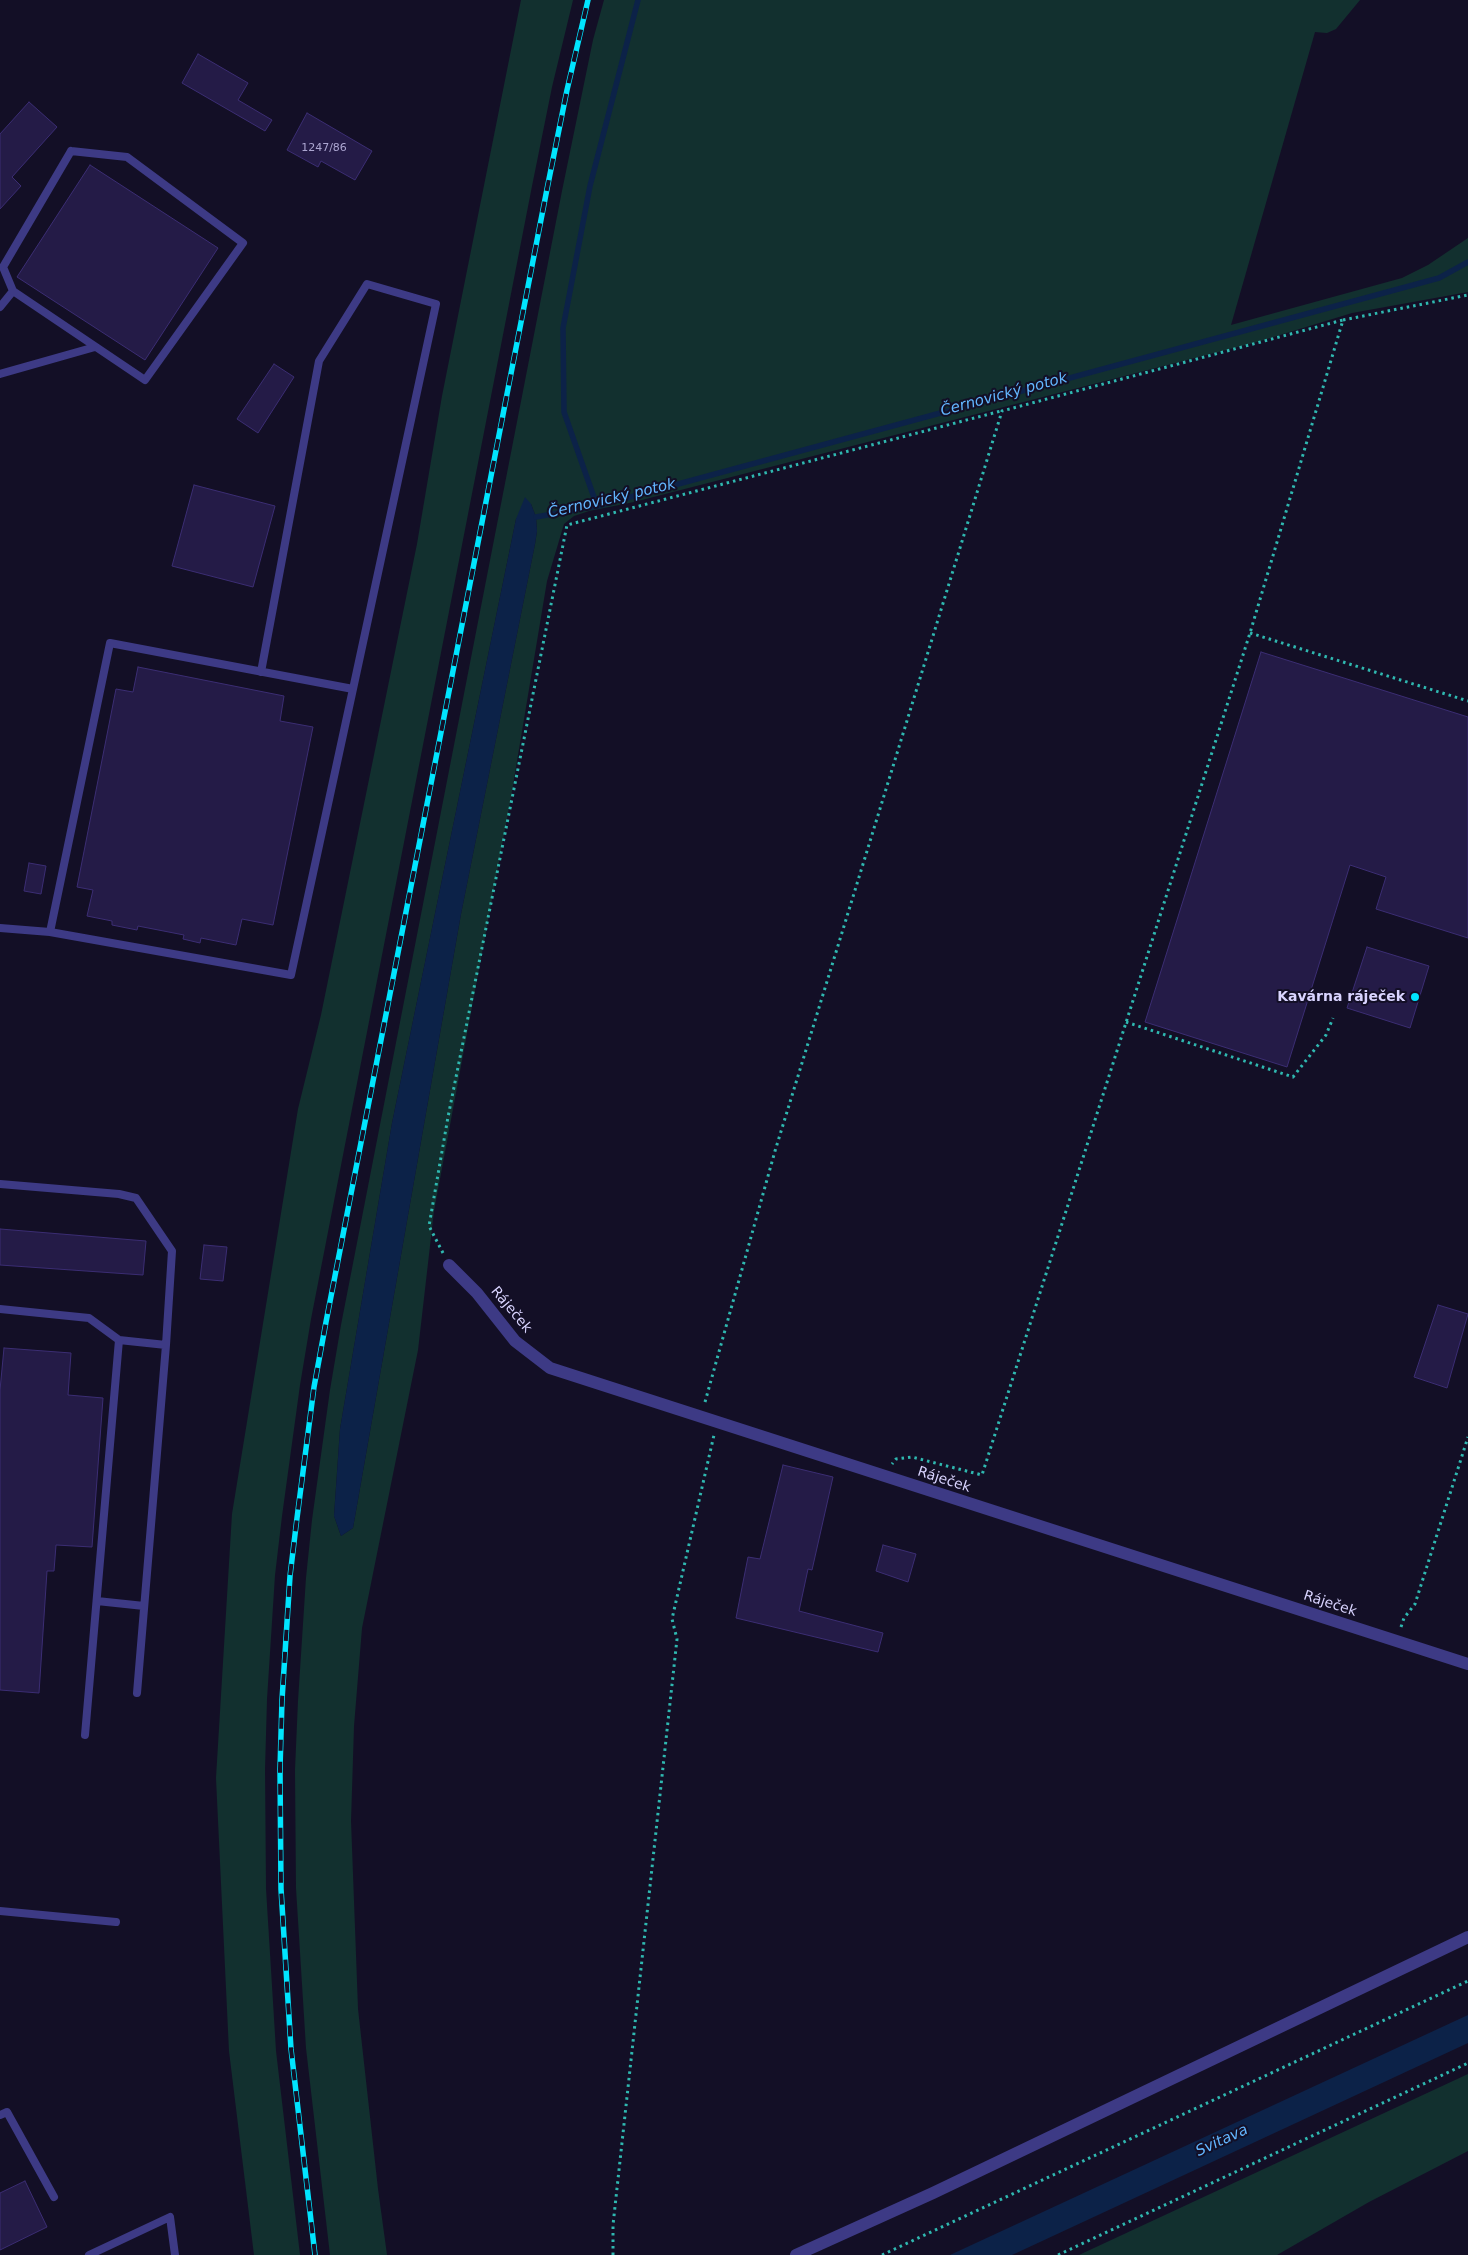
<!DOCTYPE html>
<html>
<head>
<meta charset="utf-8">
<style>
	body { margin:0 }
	canvas { display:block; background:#130f26 }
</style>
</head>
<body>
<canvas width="1468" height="2255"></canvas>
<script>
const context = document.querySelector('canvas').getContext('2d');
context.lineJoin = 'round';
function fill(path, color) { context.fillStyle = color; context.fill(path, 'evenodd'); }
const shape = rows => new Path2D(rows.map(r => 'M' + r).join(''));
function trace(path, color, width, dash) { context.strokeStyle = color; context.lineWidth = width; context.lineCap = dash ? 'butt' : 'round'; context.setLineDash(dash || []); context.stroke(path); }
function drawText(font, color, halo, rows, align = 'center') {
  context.font = font + ' "DejaVu Sans",sans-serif'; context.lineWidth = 4; context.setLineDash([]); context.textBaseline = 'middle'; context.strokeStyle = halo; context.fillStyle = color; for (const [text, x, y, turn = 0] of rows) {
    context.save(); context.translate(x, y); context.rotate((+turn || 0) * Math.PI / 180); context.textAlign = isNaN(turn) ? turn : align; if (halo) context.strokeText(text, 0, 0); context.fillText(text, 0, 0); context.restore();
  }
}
fill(shape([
	[521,0,573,0,552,87,532,186,311,1319,300,1385,282,1516,275,1575,267,1699,265,1769,266,1889,276,2051,300,2255,254,2255,229,2051,216,1778,232,1514,298,1109,321,1015,417,544,442,396],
	[604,0,1360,0,1336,29,1327,33,1315,32,1231,325,1402,278,1428,265,1468,238,1468,292,1352,313,1257,342,634,502,589,511,574,516,564,524,547,581,511,797,434,1211,418,1350,362,1628,354,1726,351,1821,358,2009,378,2189,387,2255,330,2255,306,2048,296,1888,295,1770,298,1701,306,1578,312,1520,330,1390,341,1325,562,191,593,40],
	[531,504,536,517,537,531,535,544,461,914,353,1528,341,1536,334,1516,340,1429,392,1123,516,519],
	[1468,2074,1468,2151,1369,2202,1277,2255,1079,2255]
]), '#12302f');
fill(shape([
	[525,497,531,504,536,517,537,531,535,544,461,914,353,1528,341,1536,334,1516,340,1429,392,1123,516,519],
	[1468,2015,1468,2043,1012,2255,950,2255]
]), '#0c2248');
trace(shape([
	[597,506,564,412,563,328,590,186,638,0],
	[536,517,597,506,1439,278,1468,262]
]), '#0c2248', 5.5);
const building = shape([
	[198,54,248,83,238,100,272,120,265,131,182,83,198,54],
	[29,102,57,127,12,177,21,186,0,209,0,134,29,102],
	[307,113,372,151,355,180,321,161,318,167,287,150,307,113],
	[90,165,218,248,145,360,17,277,90,165],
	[274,364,294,377,258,433,237,419,274,364],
	[194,485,275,506,253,587,172,566,194,485],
	[1261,652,1468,717,1468,938,1376,909,1386,877,1350,865,1287,1067,1145,1022,1261,652],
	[138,667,284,696,280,721,313,727,273,925,242,919,236,945,201,938,200,943,183,939,184,935,138,926,137,930,112,925,112,921,87,916,93,890,77,887,116,689,133,692,138,667],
	[29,863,46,866,41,894,24,891,29,863],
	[1367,947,1429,966,1410,1028,1347,1008,1367,947],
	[0,1229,146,1241,143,1275,0,1265,0,1229],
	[204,1245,227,1247,223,1281,200,1279,204,1245],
	[1438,1305,1468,1314,1447,1388,1414,1377,1438,1305],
	[4,1348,71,1353,68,1395,103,1398,92,1547,56,1545,54,1571,47,1571,39,1693,0,1690,0,1390,4,1348],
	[783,1465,833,1477,812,1570,808,1569,799,1611,883,1633,878,1652,736,1618,748,1557,760,1559,783,1465],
	[883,1545,916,1554,908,1582,876,1571,883,1545],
	[25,2181,47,2227,0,2250,0,2193,25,2181]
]);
fill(building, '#241b47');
trace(building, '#3b2d73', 1);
trace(shape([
	[1343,320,1468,295],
	[1250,633,1468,701],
	[1126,1022,1293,1077,1326,1035,1333,1018],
	[443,1253,429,1226,448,1117,567,525,1001,411],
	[705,1402,775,1151,1002,411,1343,320,1250,633,982,1475,912,1457,896,1459,892,1464],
	[1401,1627,1404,1618,1415,1604,1468,1437],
	[613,2255,613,2225,677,1639,672,1619,714,1435],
	[882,2255,1468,1981],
	[1058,2255,1468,2063]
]), '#2fb8b0', 3, [2.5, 4]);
trace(shape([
	[71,151,127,157,243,243,145,380,13,291,3,267,71,151],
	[0,307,13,291],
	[0,374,95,347],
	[261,672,319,361,367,284,436,304,353,689],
	[0,928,50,932,291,975,353,689,110,643,50,932],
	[0,1184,119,1194,136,1198,172,1251,166,1345],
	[0,1309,89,1318,119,1340,85,1735],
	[119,1340,166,1345,137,1693],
	[97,1601,144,1606],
	[0,1911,116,1922],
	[0,2115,7,2112,54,2197],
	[89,2255,170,2217,175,2255]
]), '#3d3a85', 8);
trace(shape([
	[449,1265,477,1293,515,1341,550,1368,1468,1664],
	[796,2255,933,2193,1468,1937]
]), '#3d3a85', 12);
const rail = shape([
	[315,2255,291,2049,281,1889,280,1769,282,1700,290,1576,297,1518,314,1387,326,1322,547,189,567,90,588,0]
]);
trace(rail, '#00e5ff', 5.5);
trace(rail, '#130f26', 4, [11]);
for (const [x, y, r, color] of [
	[1415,997,5,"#00e5ff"]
]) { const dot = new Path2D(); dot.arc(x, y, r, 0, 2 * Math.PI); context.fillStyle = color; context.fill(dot); trace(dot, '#130f26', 2); }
drawText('11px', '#aca6d1', null, [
	["1247/86",324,148]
]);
drawText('bold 14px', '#d9d4ff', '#130f26', [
	["Kavárna ráječek",1405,997]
], 'right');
drawText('14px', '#d9d4ff', '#130f26', [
	["Ráječek",511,1310,50],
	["Ráječek",944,1480,18],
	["Ráječek",1330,1604,18]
]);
drawText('italic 15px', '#62b6ff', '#130f26', [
	["Černovický potok",1004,395,-15],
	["Černovický potok",612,499,-13],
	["Svitava",1222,2141,-25]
]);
</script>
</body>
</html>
